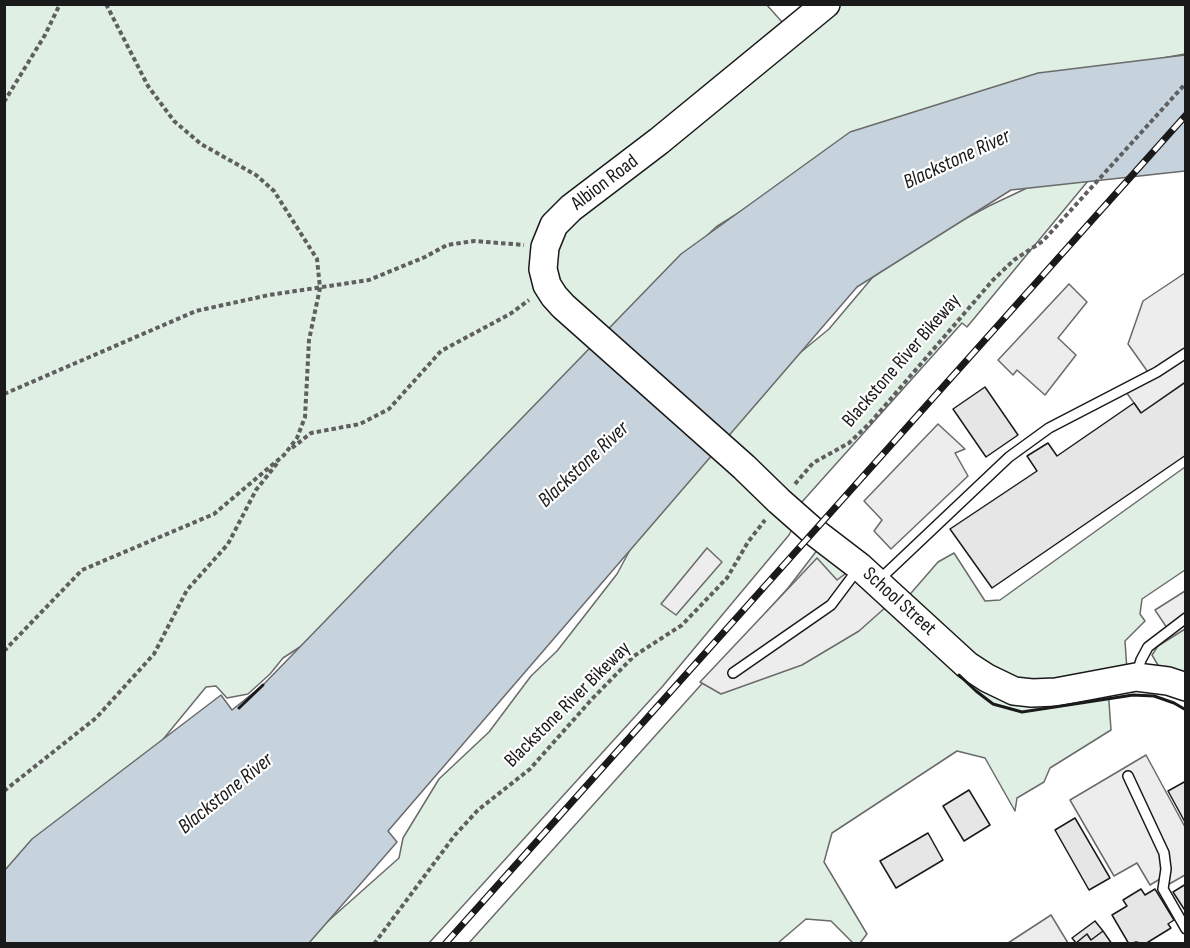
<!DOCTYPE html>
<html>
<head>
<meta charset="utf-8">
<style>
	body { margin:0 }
	#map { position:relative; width:1190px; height:948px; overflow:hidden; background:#fff; font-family:"Sofia Sans Condensed",sans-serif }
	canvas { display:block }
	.frame { position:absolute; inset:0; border:6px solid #1a1a1a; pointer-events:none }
</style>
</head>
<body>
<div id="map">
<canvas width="1190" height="948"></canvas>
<div class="frame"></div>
</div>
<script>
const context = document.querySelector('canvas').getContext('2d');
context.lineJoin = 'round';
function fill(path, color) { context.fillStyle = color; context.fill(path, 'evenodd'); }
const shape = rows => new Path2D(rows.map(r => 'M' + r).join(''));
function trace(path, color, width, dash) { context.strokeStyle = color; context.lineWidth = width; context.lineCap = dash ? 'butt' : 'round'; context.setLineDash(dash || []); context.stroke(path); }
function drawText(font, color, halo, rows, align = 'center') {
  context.font = font + ' "Sofia Sans Condensed",sans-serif'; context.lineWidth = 4.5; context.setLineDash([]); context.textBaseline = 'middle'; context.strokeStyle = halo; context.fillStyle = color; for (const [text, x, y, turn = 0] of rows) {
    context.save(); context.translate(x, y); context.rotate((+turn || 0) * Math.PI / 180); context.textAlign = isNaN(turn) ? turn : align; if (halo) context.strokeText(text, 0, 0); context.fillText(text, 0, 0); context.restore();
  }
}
const green = shape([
	[766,4,791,32,831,5,1185,5,1185,54,1085,72,862,135,716,227,645,294,335,624,283,658,270,674,248,694,227,698,216,686,206,687,123,788,5,886,5,5,766,4],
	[1102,164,967,327,962,323,801,503,799,517,789,535,662,687,429,943,307,944,318,930,399,858,403,838,439,779,489,732,531,676,557,651,617,574,638,535,779,370,829,329,872,278,929,238,989,206,1048,178,1102,164],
	[1185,467,1185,570,1142,599,1140,614,1145,621,1125,641,1128,685,1108,688,1111,730,1050,768,1044,782,1017,798,1015,811,985,758,957,751,832,833,824,862,867,934,860,943,853,943,831,921,806,919,778,943,468,944,788,588,825,540,905,600,938,562,954,553,985,601,1000,600,1185,467],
	[1185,629,1185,678,1159,667,1152,655,1158,646,1185,629]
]);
fill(green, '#e0efe3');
trace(green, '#6a6a6a', 1.5);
const parking = shape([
	[1185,273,1185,382,1141,413,1124,389,1150,375,1128,344,1143,301,1185,273],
	[1069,284,1087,302,1058,338,1076,355,1045,395,1017,370,1013,375,998,360,1069,284],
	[938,424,965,449,955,453,968,476,891,549,874,531,882,520,864,501,938,424],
	[707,548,722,562,676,615,661,604,707,548],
	[817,558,837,580,849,571,887,606,859,631,802,665,721,694,700,682,817,558],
	[1185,591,1185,618,1169,631,1155,610,1185,591],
	[1146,755,1185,827,1185,875,1164,887,1160,879,1150,885,1137,863,1114,876,1070,800,1146,755],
	[1051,915,1068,943,1008,943,1051,915]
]);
fill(parking, '#ededed');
trace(parking, '#6a6a6a', 1.5);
const water = shape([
	[1185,55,1185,171,1011,190,857,287,388,831,397,842,309,943,5,944,5,870,32,839,221,695,232,710,263,685,681,254,850,132,1038,73,1185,55]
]);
fill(water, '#c6d2dc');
trace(water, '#6a6a6a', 1.5);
const building = shape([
	[1186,382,1186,455,992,588,950,529,1037,471,1027,456,1048,443,1057,456,1134,403,1141,413,1186,382],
	[985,387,1018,435,986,457,953,409,985,387],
	[1186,781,1186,824,1168,791,1186,781],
	[969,790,990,825,964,841,943,806,969,790],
	[1075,818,1110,878,1089,890,1055,830,1075,818],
	[928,833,943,860,896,888,880,861,928,833],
	[1186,884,1186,912,1173,892,1186,884],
	[1141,889,1145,895,1155,889,1174,920,1168,924,1171,928,1145,944,1136,942,1129,944,1112,915,1127,906,1123,900,1141,889],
	[1095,921,1103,931,1091,940,1087,934,1076,943,1072,938,1095,921],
	[1103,931,1112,944,1076,943,1087,934,1091,940,1103,931]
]);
fill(building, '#e6e6e6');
trace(building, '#1a1a1a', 1.5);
const lane = shape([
	[879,580,1009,457,1049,428,1157,372,1186,353],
	[733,673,831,605,858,569],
	[1136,676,1141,660,1148,647,1186,618],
	[1128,776,1164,853,1166,869,1163,889,1186,929]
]);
const secondary = shape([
	[826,4,659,141,571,208,554,225,545,247,543,269,547,285,554,296,563,306,744,467,779,501,813,531,860,567,967,665,987,678,1014,691,1032,693,1056,692,1136,677,1168,681,1186,687]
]);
trace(lane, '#1a1a1a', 12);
trace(secondary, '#1a1a1a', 30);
trace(shape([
	[4,102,45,35,60,4],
	[4,394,196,311,269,295,369,280,425,257,447,245,474,241,524,245],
	[292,448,311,433,360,424,389,409,441,351,510,314,529,300],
	[795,484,813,463,849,443,870,423,993,280,1014,260,1043,241,1186,83],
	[4,651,82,570,214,514,284,455,297,438,305,417,309,340,320,288,317,259,274,191,256,175,201,144,174,121,148,86,106,4],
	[4,791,96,718,154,654,187,590,228,544,256,490,279,461],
	[374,944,455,835,478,810,530,769,592,699,634,656,682,625,727,578,748,542,765,520]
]), '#5f5f5f', 4, [4.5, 3]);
trace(lane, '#fff', 9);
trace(secondary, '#fff', 27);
const rail = shape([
	[445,944,1186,115]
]);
trace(rail, '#1a1a1a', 7);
trace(rail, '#fff', 4.5, [14]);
trace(shape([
	[959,675,976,691,993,704,1022,712,1133,695,1154,696,1174,703,1186,710],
	[239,708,263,685]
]), '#1a1a1a', 3);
drawText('20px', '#1a1a1a', '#fff', [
	["Albion Road",605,183,-37],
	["Blackstone River Bikeway",902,361,-49],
	["School Street",899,602,42],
	["Blackstone River Bikeway",568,705,-45]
]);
drawText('italic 21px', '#1a1a1a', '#fff', [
	["Blackstone River",957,160,-25],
	["Blackstone River",584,465,-43],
	["Blackstone River",226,794,-39]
]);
</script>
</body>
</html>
